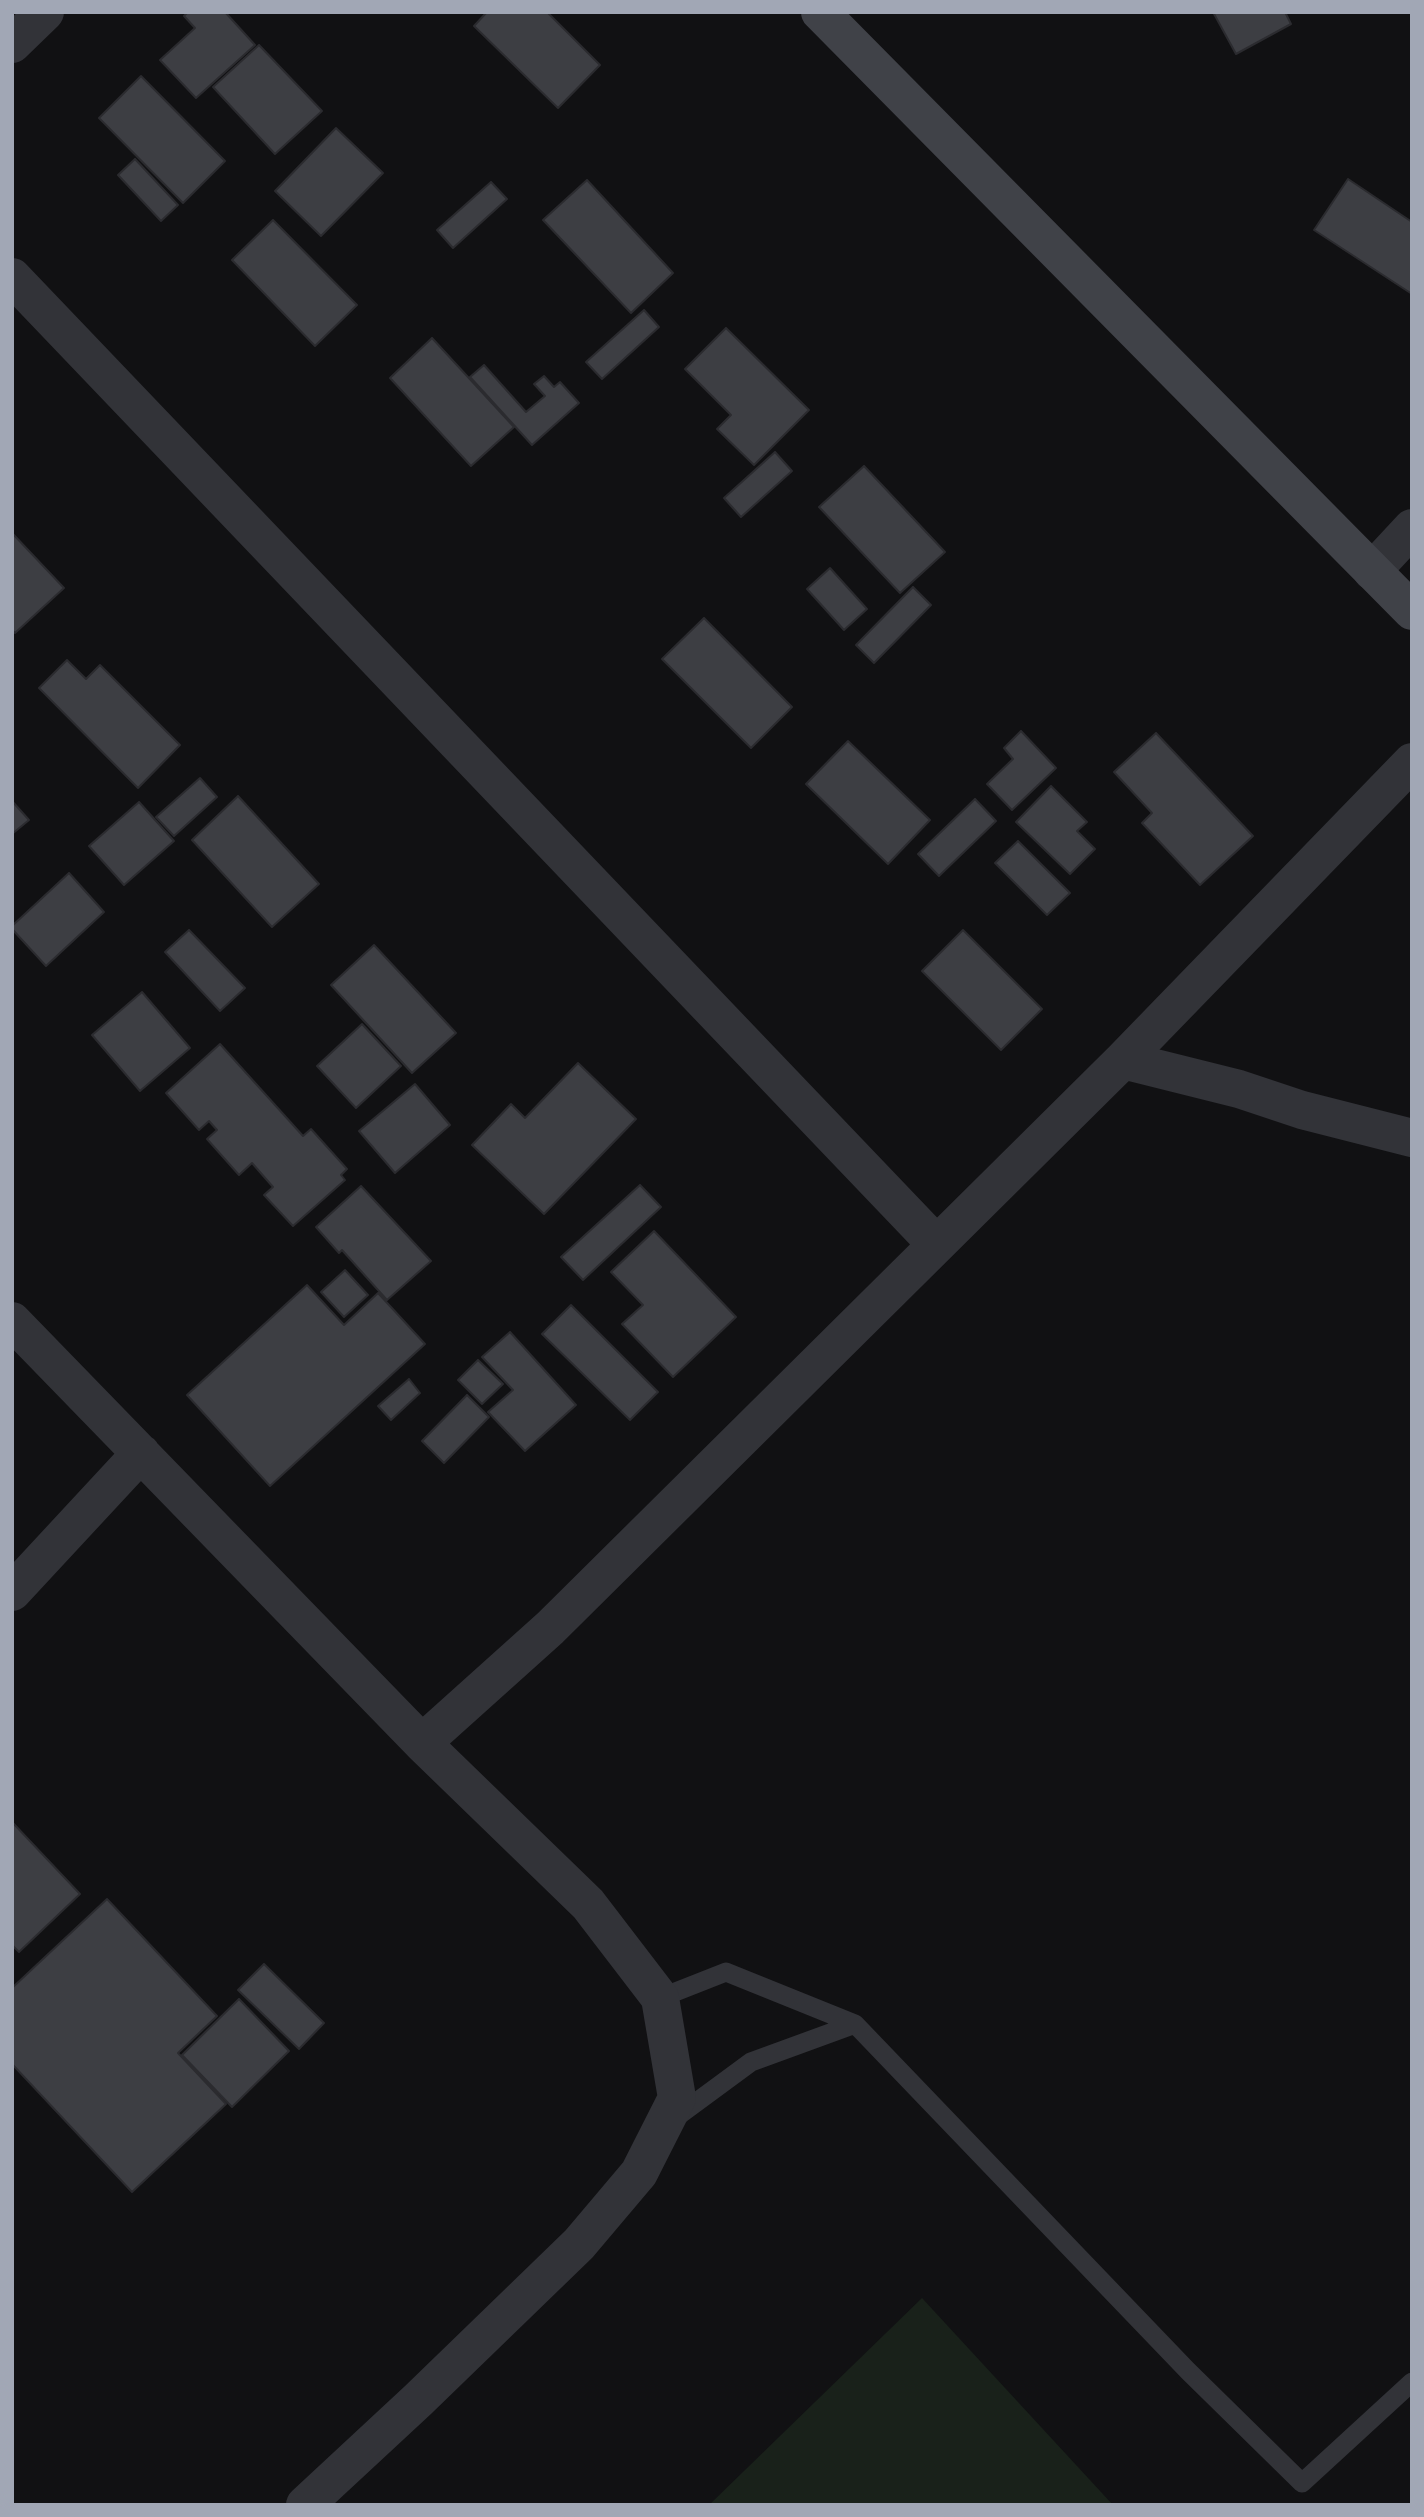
<!DOCTYPE html>
<html>
<head>
<meta charset="utf-8">
<style>
	body { margin:0 }
	#map { position:relative; width:1424px; height:2517px; overflow:hidden; background:#111113; font-family:Lato,sans-serif }
	canvas { display:block }
	.frame { position:absolute; inset:0; border:14px solid #a1a7b5; pointer-events:none }
</style>
</head>
<body>
<div id="map">
<canvas width="1424" height="2517"></canvas>
<div class="frame"></div>
</div>
<script>
const context = document.querySelector('canvas').getContext('2d');
context.lineJoin = 'round';
function fill(path, color) { context.fillStyle = color; context.fill(path, 'evenodd'); }
const shape = rows => new Path2D(rows.map(r => 'M' + r).join(''));
function trace(path, color, width, dash) { context.strokeStyle = color; context.lineWidth = width; context.lineCap = dash ? 'butt' : 'round'; context.setLineDash(dash || []); context.stroke(path); }
fill(shape([
	[922,2298,1113,2505,709,2505]
]), '#19211a');
const building = shape([
	[188,12,225,12,255,45,196,98,160,60,195,28,184,16,188,12],
	[487,12,547,12,600,65,558,108,474,26,487,12],
	[1213,12,1285,12,1291,24,1236,54,1213,12],
	[259,45,322,111,275,154,213,87,259,45],
	[141,76,225,161,183,203,99,118,141,76],
	[336,128,383,173,321,236,275,191,336,128],
	[135,159,178,205,161,221,118,175,135,159],
	[1348,179,1412,222,1412,294,1314,230,1348,179],
	[587,180,673,273,631,313,543,220,587,180],
	[491,182,507,199,453,248,437,230,491,182],
	[273,220,357,305,315,346,232,260,273,220],
	[644,310,659,327,602,379,586,362,644,310],
	[726,328,809,410,754,465,717,429,731,415,685,369,726,328],
	[432,338,514,427,471,466,390,378,432,338],
	[484,365,526,412,545,396,534,384,544,376,554,387,560,382,579,403,532,445,470,377,484,365],
	[775,452,792,471,741,517,724,498,775,452],
	[864,466,945,552,900,593,819,507,864,466],
	[12,533,64,588,15,633,12,630,12,533],
	[830,568,867,609,844,630,807,589,830,568],
	[913,587,931,605,874,663,856,645,913,587],
	[704,618,792,707,751,748,662,659,704,618],
	[67,660,86,679,100,665,180,745,138,788,39,688,67,660],
	[1021,731,1056,768,1012,810,987,784,1013,759,1004,748,1021,731],
	[1156,733,1253,836,1200,885,1142,823,1152,813,1114,772,1156,733],
	[848,741,930,820,888,864,806,784,848,741],
	[200,778,217,797,174,836,156,817,200,778],
	[1051,786,1087,822,1077,831,1095,849,1070,874,1016,822,1051,786],
	[238,796,319,884,272,927,192,840,238,796],
	[975,799,996,821,939,876,918,854,975,799],
	[12,801,29,820,12,834,12,801],
	[139,802,174,841,124,885,89,846,139,802],
	[1018,841,1070,893,1047,915,995,863,1018,841],
	[69,873,104,912,46,966,12,929,12,926,69,873],
	[189,930,245,988,220,1011,165,952,189,930],
	[963,930,1042,1009,1001,1050,922,971,963,930],
	[374,945,456,1033,412,1073,331,985,374,945],
	[142,992,190,1048,140,1091,92,1035,142,992],
	[362,1024,401,1066,356,1108,317,1066,362,1024],
	[220,1044,303,1136,311,1129,347,1169,341,1175,345,1180,293,1226,264,1195,273,1187,252,1163,239,1175,207,1139,217,1130,209,1121,199,1130,166,1093,220,1044],
	[578,1063,636,1119,544,1214,472,1145,511,1104,525,1118,578,1063],
	[415,1084,450,1125,395,1173,359,1131,415,1084],
	[640,1185,661,1207,583,1280,561,1257,640,1185],
	[361,1186,431,1261,387,1300,342,1250,339,1253,316,1227,361,1186],
	[654,1231,736,1317,673,1377,622,1324,643,1305,611,1272,654,1231],
	[345,1270,368,1295,344,1317,321,1292,345,1270],
	[307,1285,344,1325,378,1293,425,1344,270,1486,187,1395,307,1285],
	[571,1305,658,1392,630,1420,542,1334,571,1305],
	[510,1332,576,1405,525,1451,488,1412,513,1390,482,1357,510,1332],
	[478,1360,503,1384,482,1404,458,1380,478,1360],
	[409,1379,420,1393,391,1420,378,1406,409,1379],
	[467,1395,489,1417,444,1463,422,1441,467,1395],
	[12,1822,80,1894,19,1952,12,1945,12,1822],
	[107,1899,217,2016,178,2053,226,2104,132,2192,12,2064,12,1988,107,1899],
	[264,1964,324,2023,299,2049,238,1990,264,1964],
	[239,1999,289,2051,232,2107,182,2055,239,1999]
]);
fill(building, '#3d3e43');
trace(building, '#2b2b2f', 2);
trace(shape([
	[660,1998,726,1972,855,2024,1188,2371,1302,2483,1412,2382],
	[675,2118,751,2062,855,2024]
]), '#323338', 19);
trace(shape([
	[12,44,45,12],
	[12,277,936,1244],
	[1372,571,1412,528],
	[1123,1060,1239,1089,1302,1110,1412,1138],
	[12,1321,422,1743,588,1904,660,1998,677,2098,639,2173,579,2244,418,2400,305,2505],
	[12,1592,141,1453],
	[422,1743,550,1628,1123,1060,1412,762]
]), '#323338', 38);
trace(shape([
	[820,12,1412,611]
]), '#404248', 38);
</script>
</body>
</html>
